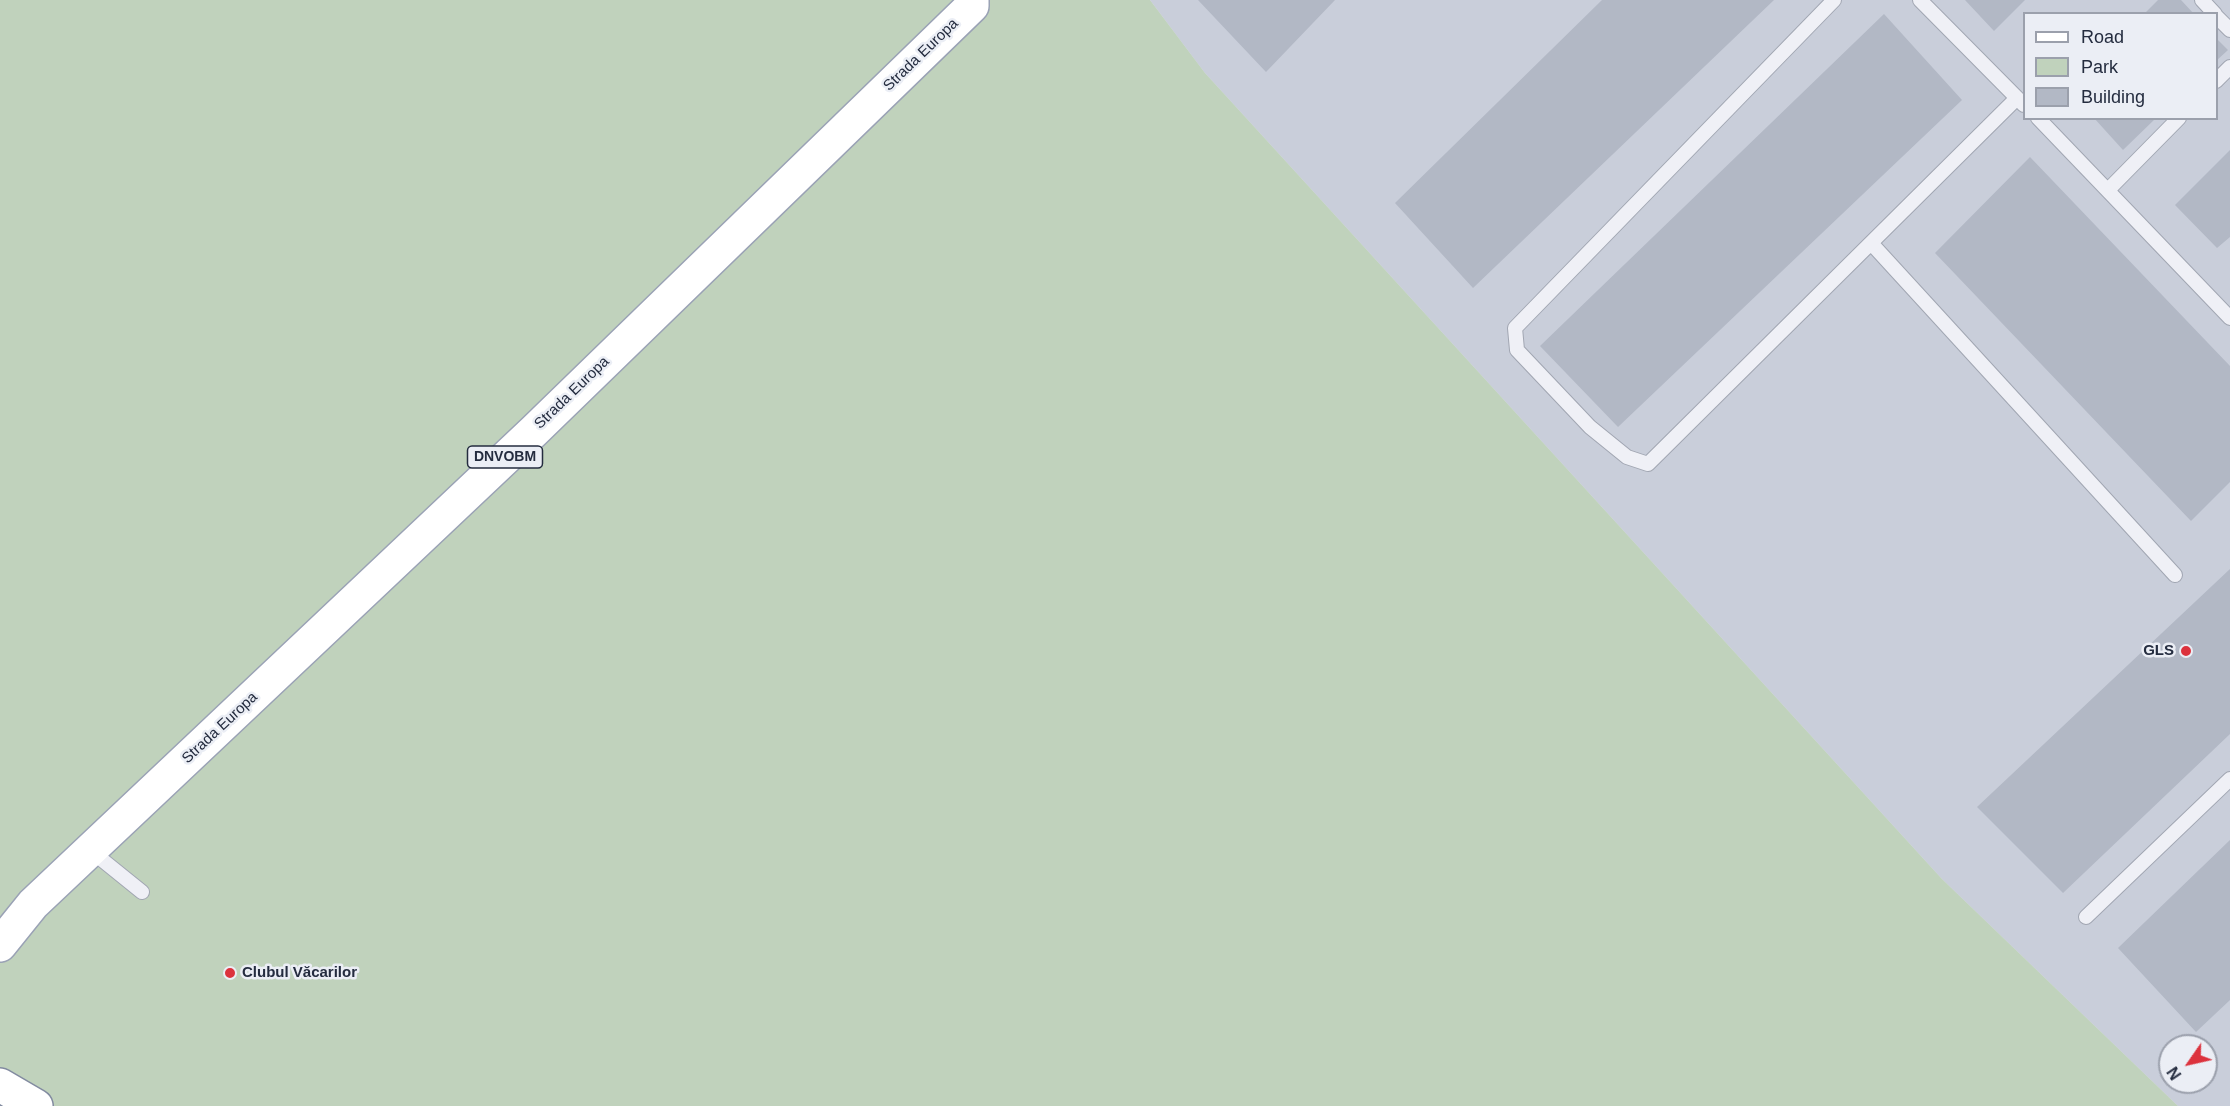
<!DOCTYPE html>
<html>
<head>
<meta charset="utf-8">
<style>
	body { margin:0 }
	#map { position:relative; width:2230px; height:1106px; overflow:hidden; background:#dcdfe8; font-family:Arial,sans-serif }
	canvas { display:block }
	.legend { position:absolute; left:2023px; top:12px; width:195px; height:108px; box-sizing:border-box; background:#ebeef5; border:2px solid #9ba0ac; margin:0; padding:8px 10px; list-style:none; font-size:18px; color:#242c3f }
	.legend li { display:flex; align-items:center; gap:12px; height:30px }
	.legend b { width:30px; border:2px solid #9ba0ac }
	.north { position:absolute; left:2158px; top:1034px; width:60px; height:60px; box-sizing:border-box; background:#ebeef5; border:2px solid #9ba0ac; border-radius:50%; rotate:236deg; font-size:16px; font-weight:700; line-height:24px; text-align:center; color:#242c3f }
	.north::after { content:''; display:block; margin:auto; width:21px; height:27px; background:#dc323d; clip-path:polygon(50% 0,100% 100%,50% 72%,0 100%) }
</style>
</head>
<body>
<div id="map">
<canvas width="2230" height="1106"></canvas>
<ul class="legend">
<li><b style="height:8px;background:#fff"></b>Road</li>
<li><b style="height:16px;background:#c0d2bc"></b>Park</li>
<li><b style="height:16px;background:#b2b8c5"></b>Building</li>
</ul>
<div class="north">N</div>
</div>
<script>
const context = document.querySelector('canvas').getContext('2d');
context.lineJoin = 'round';
function fill(path, color) { context.fillStyle = color; context.fill(path, 'evenodd'); }
const shape = rows => new Path2D(rows.map(r => 'M' + r).join(''));
function trace(path, color, width, dash) { context.strokeStyle = color; context.lineWidth = width; context.lineCap = dash ? 'butt' : 'round'; context.setLineDash(dash || []); context.stroke(path); }
function drawText(font, color, halo, rows, align = 'center') {
  context.font = font + ' Arial,sans-serif'; context.lineWidth = 5; context.setLineDash([]); context.textBaseline = 'middle'; context.strokeStyle = halo; context.fillStyle = color; for (const [text, x, y, turn = 0] of rows) {
    context.save(); context.translate(x, y); context.rotate((+turn || 0) * Math.PI / 180); context.textAlign = isNaN(turn) ? turn : align; if (halo) context.strokeText(text, 0, 0); context.fillText(text, 0, 0); context.restore();
  }
}
fill(shape([
	[1150,0,2230,0,2230,1106,2178,1106,1942,879,1205,73],
	[2024,14,2216,14,2216,118,2024,118],
	[2170,1046,2206,1046,2206,1082,2170,1082]
]), '#c9ceda');
fill(shape([
	[0,0,1150,0,1205,73,1942,879,2178,1106,0,1106]
]), '#c0d2bc');
fill(shape([
	[1198,0,1335,0,1266,72],
	[1602,0,1774,0,1473,288,1395,203],
	[1965,0,2025,0,1994,31],
	[2158,0,2181,0,2194,14,2144,14],
	[1884,14,1962,100,1618,427,1540,346],
	[2216,38,2228,50,2216,61],
	[2094,118,2156,118,2123,150],
	[2230,150,2230,237,2217,248,2175,205],
	[2030,157,2230,366,2230,482,2191,521,1935,253],
	[2230,569,2230,734,2063,893,1977,807],
	[2230,840,2230,1000,2196,1032,2118,948]
]), '#b2b8c5');
const lane = shape([
	[1834,0,1515,328,1517,350,1590,427,1627,457,1648,464,2017,98],
	[1920,0,2024,105],
	[2202,0,2215,14],
	[2216,16,2230,30],
	[2216,81,2230,67],
	[2038,118,2230,318],
	[2108,190,2179,118],
	[1871,243,2175,575],
	[90,850,142,892],
	[2086,917,2230,779]
]);
const primary = shape([
	[0,945,33,904,534,431,972,6,972,0]
]);
const highway = shape([
	[0,1085,36,1106]
]);
trace(lane, '#a1a6b2', 16);
trace(primary, '#9aa2b5', 36);
trace(highway, '#828ba0', 36);
trace(lane, '#eff0f6', 14);
trace(primary, '#fff', 33);
trace(highway, '#fff', 33);
for (const [x, y, r, color] of [
	[2186,651,6,"#dc323d"],
	[230,973,6,"#dc323d"]
]) { const dot = new Path2D(); dot.arc(x, y, r, 0, 2 * Math.PI); context.fillStyle = color; context.fill(dot); trace(dot, '#ebeef5', 2); }
for (const [x, y, w] of [
	[505,457,75]
]) { const box = new Path2D(); box.roundRect(x - w / 2, y - 11, w, 22, 4.5); context.fillStyle = '#ebeef5'; context.fill(box); trace(box, '#242c3f', 1.5); }
drawText('bold 14px', '#242c3f', null, [
	["DNVOBM",505,457]
]);
drawText('15px', '#242c3f', '#ebeef5', [
	["Strada Europa",921,55,-44],
	["Strada Europa",572,393,-44],
	["Strada Europa",220,728,-43]
]);
drawText('bold 15px', '#242c3f', '#ebeef5', [
	["GLS",2174,651],
	["Clubul Văcarilor",242,973,"left"]
], 'right');
</script>
</body>
</html>
